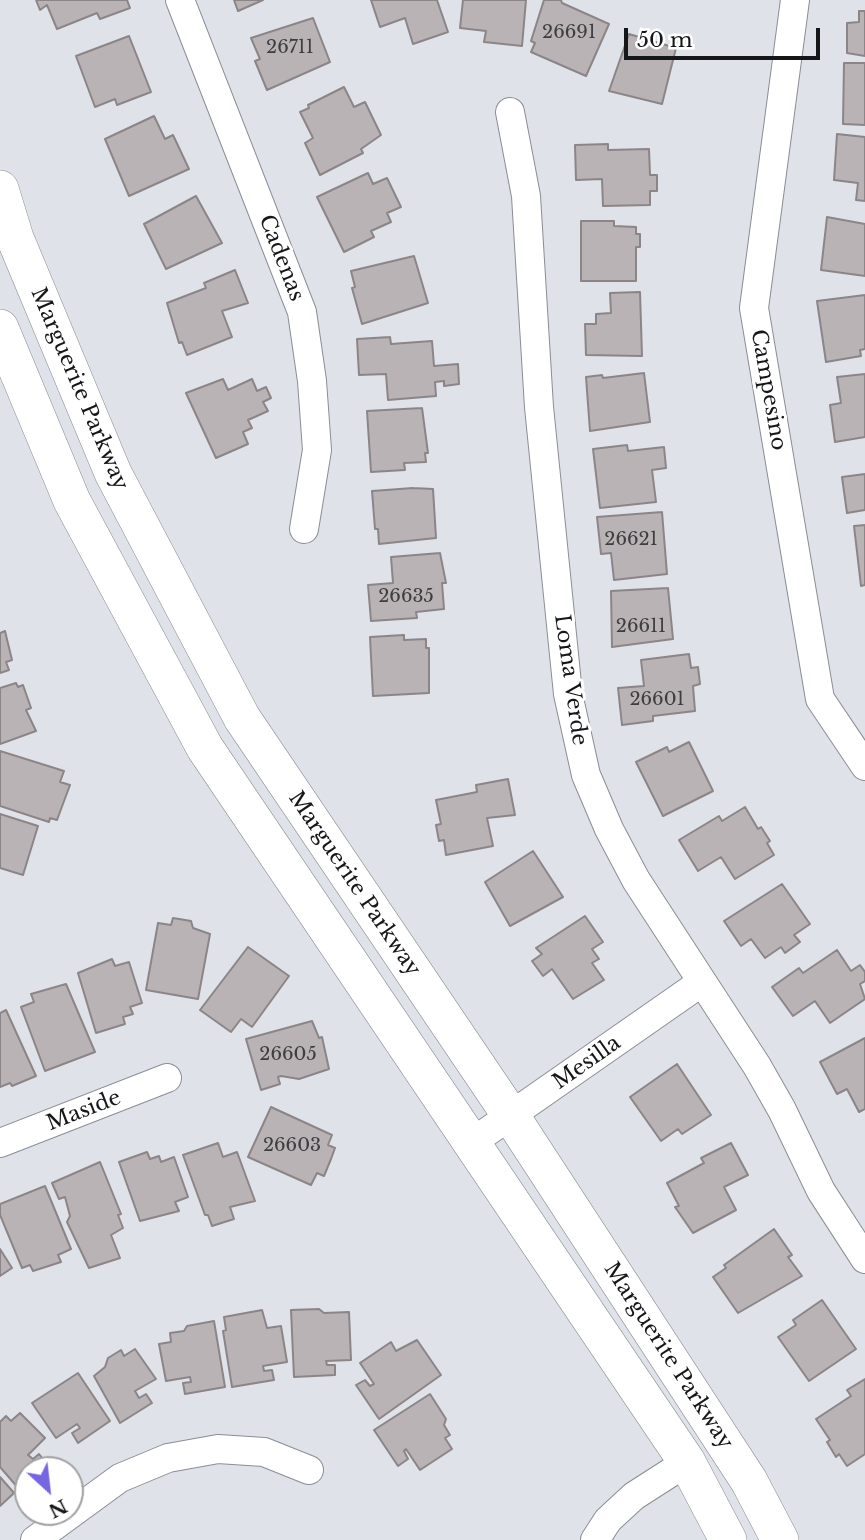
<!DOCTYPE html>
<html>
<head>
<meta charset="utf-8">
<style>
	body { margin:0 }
	#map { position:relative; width:865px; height:1540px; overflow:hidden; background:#dfe2e9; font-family:"Libre Baskerville",serif }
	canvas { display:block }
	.north { position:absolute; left:14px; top:1456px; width:70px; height:70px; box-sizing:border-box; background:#fff; border:2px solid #a1a2a3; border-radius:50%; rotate:153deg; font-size:19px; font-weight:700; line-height:28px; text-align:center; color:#151618 }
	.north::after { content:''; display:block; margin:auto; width:24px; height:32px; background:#7666e1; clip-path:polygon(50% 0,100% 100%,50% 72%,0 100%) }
	.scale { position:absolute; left:624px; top:28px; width:196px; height:32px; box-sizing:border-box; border:4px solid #151618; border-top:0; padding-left:9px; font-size:21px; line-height:24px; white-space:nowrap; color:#151618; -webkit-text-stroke:5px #fff; paint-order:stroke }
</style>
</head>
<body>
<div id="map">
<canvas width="865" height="1540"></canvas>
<div class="north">N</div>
<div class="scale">50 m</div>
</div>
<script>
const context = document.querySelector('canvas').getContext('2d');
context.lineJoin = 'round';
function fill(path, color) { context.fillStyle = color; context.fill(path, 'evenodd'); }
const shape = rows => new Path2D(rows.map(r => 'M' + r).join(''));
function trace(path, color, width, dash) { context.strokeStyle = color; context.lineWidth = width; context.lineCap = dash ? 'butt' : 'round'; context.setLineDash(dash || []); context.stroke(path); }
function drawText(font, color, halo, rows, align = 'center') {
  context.font = font + ' "Libre Baskerville",serif'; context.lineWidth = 6; context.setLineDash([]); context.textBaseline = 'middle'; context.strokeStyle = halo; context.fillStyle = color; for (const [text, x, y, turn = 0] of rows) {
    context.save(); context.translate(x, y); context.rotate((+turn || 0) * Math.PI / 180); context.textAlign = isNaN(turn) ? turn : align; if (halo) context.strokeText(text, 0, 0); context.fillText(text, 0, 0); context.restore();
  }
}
const building = shape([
	[36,0,127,0,130,8,100,19,97,13,57,29,47,5,40,10,36,0],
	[234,0,263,0,238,11,234,0],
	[371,0,437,0,448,32,413,44,405,18,380,27,371,0],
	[463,0,526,0,522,46,484,42,486,31,460,28,463,0],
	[544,0,561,0,562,3,609,24,586,76,531,52,535,43,531,41,544,0],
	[859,11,865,11,865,56,847,53,847,23,859,22,859,11],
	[313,18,330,62,267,90,255,61,260,59,251,38,313,18],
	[629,34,676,48,662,104,609,91,629,34],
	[129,36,151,92,117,105,115,99,95,107,76,56,129,36],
	[844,63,865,63,865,125,843,124,844,63],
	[344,87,354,107,365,102,381,135,361,149,363,153,320,175,305,143,313,138,300,112,309,108,308,105,344,87],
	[154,116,165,139,173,135,189,169,129,196,105,139,154,116],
	[837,134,865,137,865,201,856,200,858,183,834,180,837,134],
	[608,144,608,150,649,149,650,175,657,175,657,191,650,191,650,205,603,206,602,179,576,180,575,145,608,144],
	[368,173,373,184,387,178,401,207,387,213,391,222,371,231,374,237,344,252,317,197,368,173],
	[196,196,222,243,166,269,144,224,196,196],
	[827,217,865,224,865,276,821,270,827,217],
	[581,221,614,221,614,226,636,227,636,234,640,234,640,247,636,247,636,281,581,281,581,221],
	[414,256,428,303,362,324,352,288,355,287,351,271,414,256],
	[235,270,248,303,222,311,232,337,187,355,182,342,179,343,167,303,206,288,204,283,235,270],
	[640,292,642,356,586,355,585,324,596,324,596,314,611,313,610,293,640,292],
	[865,295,865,349,860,350,861,356,826,362,817,301,865,295],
	[390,337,391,344,432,341,434,366,458,364,459,384,444,386,444,381,435,382,436,396,388,400,386,374,359,375,357,339,390,337],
	[644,373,650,422,590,431,586,377,602,375,603,378,644,373],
	[865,374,865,437,835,442,830,405,841,403,837,377,865,374],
	[223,379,228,390,252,379,257,391,266,387,271,398,263,402,268,411,248,420,252,428,243,432,248,444,216,458,186,393,223,379],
	[422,408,428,453,425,453,426,462,404,463,405,470,371,472,367,411,422,408],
	[627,445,628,451,664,447,666,468,652,470,656,502,600,508,593,449,627,445],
	[865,474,865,510,847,513,842,477,865,474],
	[413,488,433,489,436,538,379,544,378,529,375,529,372,491,413,488],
	[662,512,667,574,614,580,611,553,601,554,597,517,662,512],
	[865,525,865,585,861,586,854,526,865,525],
	[440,553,446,583,442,583,444,609,416,612,417,618,371,621,368,585,393,583,391,557,440,553],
	[668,588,673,639,612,647,611,591,668,588],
	[5,631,12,660,6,662,9,670,0,673,0,633,5,631],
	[404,635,404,640,426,639,426,648,429,648,429,693,373,696,370,637,404,635],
	[689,654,691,668,698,667,700,684,693,686,695,711,653,716,653,721,622,725,618,688,644,686,641,660,689,654],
	[16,683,18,687,23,685,31,708,26,710,36,731,0,744,0,688,16,683],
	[689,742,713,791,663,816,636,762,667,747,669,752,689,742],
	[0,751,64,771,60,782,70,785,57,820,50,818,49,822,0,806,0,751],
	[508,779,515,815,487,818,493,846,446,855,444,840,439,841,436,825,441,824,436,800,477,792,476,785,508,779],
	[745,807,758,829,761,827,770,841,767,843,774,855,735,879,721,857,698,871,679,840,719,816,722,821,745,807],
	[0,814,38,826,23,875,0,868,0,814],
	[533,851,563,897,510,926,485,882,533,851],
	[782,884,810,924,794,935,800,942,785,953,781,947,765,958,751,939,741,946,724,921,782,884],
	[585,916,603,942,592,949,599,959,592,963,604,980,573,999,552,969,543,976,532,961,542,954,536,948,585,916],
	[173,918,191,921,193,928,210,934,198,999,146,990,158,923,171,925,173,918],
	[248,947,289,976,252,1027,241,1019,231,1032,200,1010,248,947],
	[837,950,851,971,860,965,865,972,865,981,860,984,865,999,830,1023,815,1001,793,1016,772,987,799,968,803,973,837,950],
	[112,959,115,966,129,962,142,1003,130,1007,133,1014,123,1017,125,1024,96,1033,78,973,112,959],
	[66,984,95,1052,45,1071,21,1007,34,1002,31,994,66,984],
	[6,1010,36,1076,12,1086,10,1083,0,1087,0,1013,6,1010],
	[312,1021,319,1038,322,1037,329,1069,299,1079,281,1076,278,1077,280,1084,261,1090,246,1039,312,1021],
	[865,1038,865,1109,859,1112,847,1089,837,1094,820,1062,865,1038],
	[677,1064,711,1115,682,1134,678,1129,661,1141,630,1097,677,1064],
	[271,1107,332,1135,328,1145,335,1148,331,1159,324,1176,317,1173,311,1185,248,1157,271,1107],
	[218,1143,223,1157,237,1152,255,1201,230,1207,234,1219,212,1226,208,1215,205,1215,183,1155,218,1143],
	[731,1143,748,1175,724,1187,736,1210,693,1233,675,1207,679,1206,667,1183,704,1163,701,1158,731,1143],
	[147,1152,150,1159,159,1156,161,1162,174,1157,188,1197,175,1202,179,1211,140,1221,119,1162,147,1152],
	[100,1162,121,1214,118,1215,123,1228,111,1235,120,1258,89,1268,67,1222,70,1216,65,1197,59,1199,52,1183,100,1162],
	[45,1186,71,1249,58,1255,61,1262,33,1271,30,1265,22,1268,0,1215,0,1204,45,1186],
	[774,1229,792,1255,788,1257,802,1276,738,1313,713,1277,726,1268,724,1265,774,1229],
	[0,1249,12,1268,0,1276,0,1249],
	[822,1300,856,1349,809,1381,778,1337,796,1325,793,1320,822,1300],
	[319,1309,324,1313,349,1312,351,1360,326,1361,327,1365,335,1365,335,1375,294,1377,291,1310,319,1309],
	[262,1310,267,1328,281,1326,287,1362,263,1366,264,1371,272,1370,274,1380,232,1387,223,1331,226,1330,224,1317,262,1310],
	[214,1321,225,1387,185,1394,183,1383,191,1382,190,1377,166,1381,159,1344,171,1342,170,1333,184,1331,187,1326,214,1321],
	[417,1340,441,1375,379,1419,356,1385,365,1380,370,1386,374,1384,360,1363,391,1342,396,1351,417,1340],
	[135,1349,156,1379,135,1391,139,1398,146,1394,152,1403,120,1423,94,1376,105,1367,108,1358,121,1350,124,1356,135,1349],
	[78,1373,110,1421,78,1443,72,1433,80,1428,77,1424,56,1438,32,1403,78,1373],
	[865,1379,865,1454,847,1466,839,1454,836,1457,827,1442,830,1440,816,1419,851,1396,847,1390,865,1379],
	[430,1394,446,1419,444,1425,450,1435,445,1438,452,1449,420,1470,406,1449,404,1451,408,1459,398,1466,374,1430,430,1394],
	[20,1413,45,1438,28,1455,33,1459,39,1454,47,1464,41,1470,28,1470,28,1481,19,1489,0,1467,0,1422,6,1416,11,1421,20,1413],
	[0,1477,14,1493,0,1506,0,1477]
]);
fill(building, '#bab3b6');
trace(building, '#8c8588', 2);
const minor = shape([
	[180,0,302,312,312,381,317,450,304,529],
	[795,0,754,308,820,699,865,766],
	[510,112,526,196,539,407,568,694,586,775,609,829,636,880,757,1066,782,1110,821,1191,865,1259],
	[0,1143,167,1078],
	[471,1143,702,982],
	[35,1540,120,1478,168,1458,218,1449,264,1452,309,1470],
	[595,1540,608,1520,634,1496,687,1462]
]);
const major = shape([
	[0,189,15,238,113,473,242,718,511,1116,749,1481,780,1540],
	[0,328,72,501,205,748,687,1462,728,1540]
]);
trace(minor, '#8a8e94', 30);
trace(major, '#8a8e94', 38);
trace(minor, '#fff', 28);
trace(major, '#fff', 37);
drawText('18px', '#3e3d40', null, [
	["26691",569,33],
	["26711",290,48],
	["26621",631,540],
	["26635",406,597],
	["26611",641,627],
	["26601",657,700],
	["26605",288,1055],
	["26603",292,1146]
]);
drawText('21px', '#151618', '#fff', [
	["Cadenas",281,258,69],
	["Marguerite Parkway",79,389,67],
	["Campesino",768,390,80],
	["Loma Verde",570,680,82],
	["Marguerite Parkway",354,884,56],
	["Mesilla",587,1063,-35],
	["Maside",84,1111,-21],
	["Marguerite Parkway",668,1356,57]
]);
</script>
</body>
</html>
